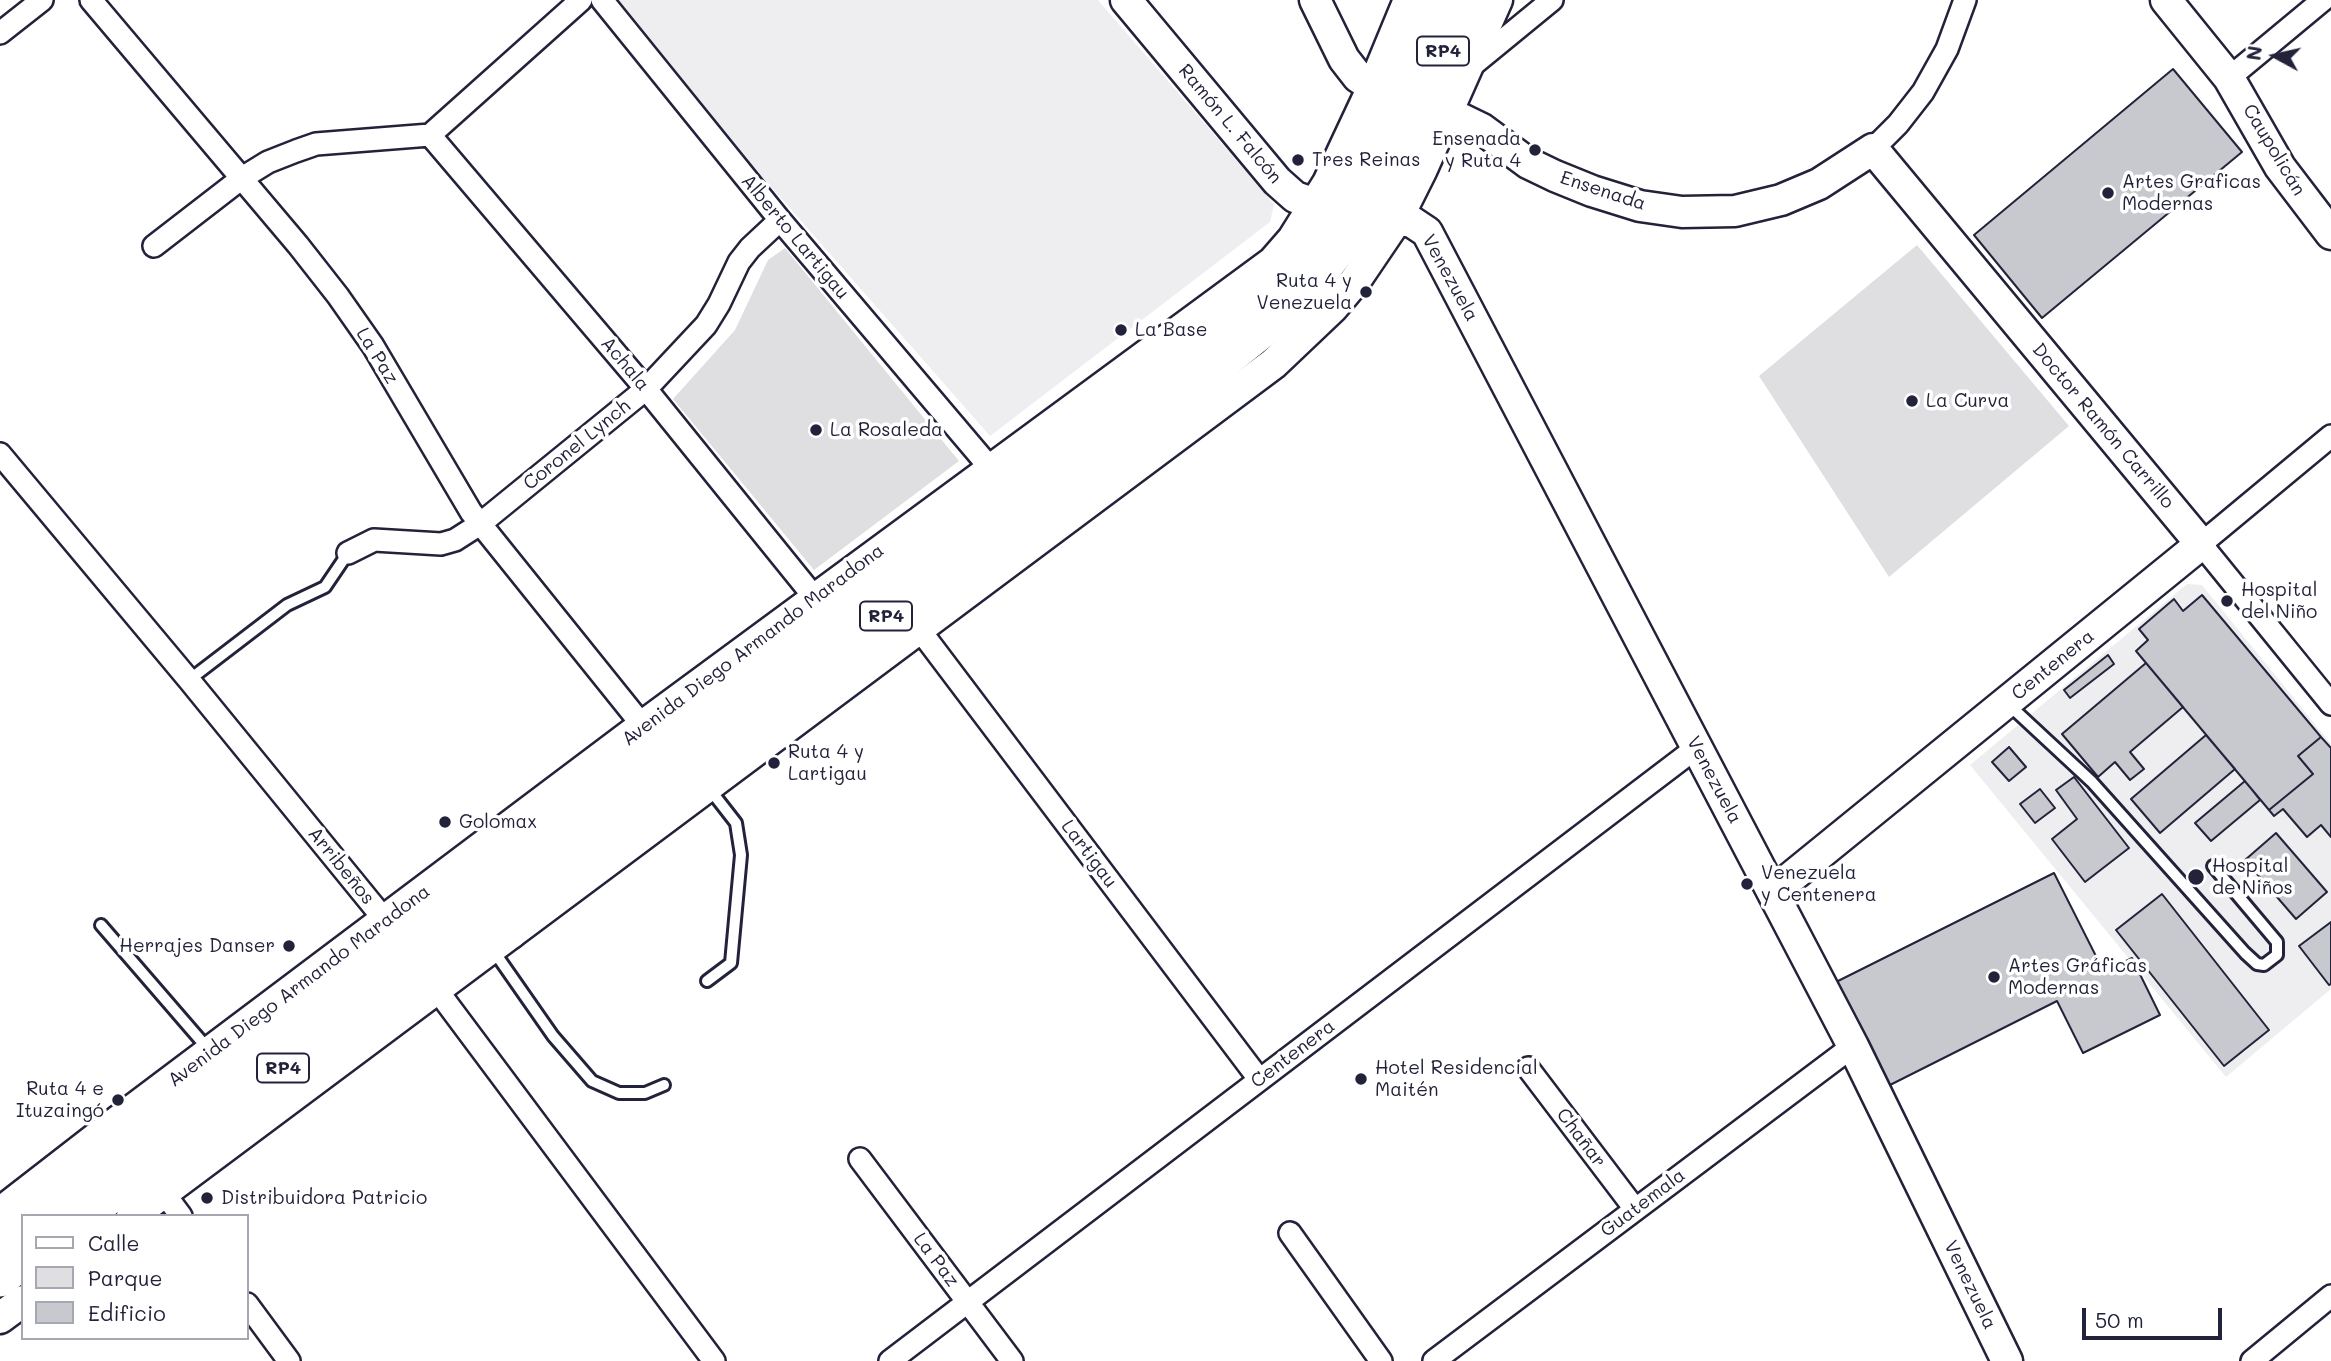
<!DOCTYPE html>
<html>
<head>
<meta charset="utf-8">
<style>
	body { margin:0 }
	#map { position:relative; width:2331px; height:1361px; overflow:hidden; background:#fff; font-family:Mali,sans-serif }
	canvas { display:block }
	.legend { position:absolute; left:21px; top:1214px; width:228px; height:126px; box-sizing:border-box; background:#fff; border:2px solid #a7a7b1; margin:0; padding:9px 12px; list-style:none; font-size:21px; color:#22223b }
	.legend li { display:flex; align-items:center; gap:14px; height:35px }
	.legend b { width:35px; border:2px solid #a7a7b1 }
	.north { position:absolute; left:2240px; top:21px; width:70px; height:70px; -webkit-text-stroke:5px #fff; paint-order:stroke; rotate:278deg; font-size:19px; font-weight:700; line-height:28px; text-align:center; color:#22223b }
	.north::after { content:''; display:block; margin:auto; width:24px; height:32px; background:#22223b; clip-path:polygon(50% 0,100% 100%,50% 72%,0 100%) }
	.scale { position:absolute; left:2082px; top:1308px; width:140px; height:32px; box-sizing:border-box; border:4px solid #22223b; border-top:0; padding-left:9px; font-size:21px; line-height:24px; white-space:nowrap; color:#22223b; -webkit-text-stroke:5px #fff; paint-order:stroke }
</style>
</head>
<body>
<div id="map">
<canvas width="2331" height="1361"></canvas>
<ul class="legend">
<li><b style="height:9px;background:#fff"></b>Calle</li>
<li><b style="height:19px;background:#dfdfe2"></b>Parque</li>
<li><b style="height:19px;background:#c8c8cf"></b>Edificio</li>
</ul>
<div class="north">N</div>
<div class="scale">50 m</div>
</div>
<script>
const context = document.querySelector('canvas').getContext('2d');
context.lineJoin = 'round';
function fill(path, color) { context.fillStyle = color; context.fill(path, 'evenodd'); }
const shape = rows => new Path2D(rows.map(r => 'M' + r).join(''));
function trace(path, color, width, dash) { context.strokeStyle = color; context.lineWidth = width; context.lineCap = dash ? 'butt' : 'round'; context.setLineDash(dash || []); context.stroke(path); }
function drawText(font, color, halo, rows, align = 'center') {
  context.font = font + ' Mali,sans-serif'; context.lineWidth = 7; context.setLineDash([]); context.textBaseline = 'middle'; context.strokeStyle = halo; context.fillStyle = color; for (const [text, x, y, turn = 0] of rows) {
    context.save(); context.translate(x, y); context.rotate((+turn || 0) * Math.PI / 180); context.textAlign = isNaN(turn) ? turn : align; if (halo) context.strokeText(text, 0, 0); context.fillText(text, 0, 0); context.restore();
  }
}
fill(shape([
	[607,0,1098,0,1274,204,1270,222,990,436],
	[2187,584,2202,585,2331,744,2331,989,2226,1077,1970,765]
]), '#eeeef1');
fill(shape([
	[1917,245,2069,426,1889,577,1759,376],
	[785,248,959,461,814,570,673,399,735,330,768,260]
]), '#dfdfe2');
const building = shape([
	[2173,69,2242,152,2042,318,1974,235,2173,69],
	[2202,595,2321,737,2298,756,2313,774,2269,810,2136,651,2148,640,2139,629,2174,599,2183,611,2202,595],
	[2108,655,2114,664,2070,698,2064,690,2108,655],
	[2146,663,2183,707,2130,752,2144,769,2130,780,2115,762,2098,777,2062,734,2146,663],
	[2206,735,2235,769,2160,833,2131,799,2206,735],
	[2321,737,2331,748,2331,837,2321,825,2307,837,2283,809,2274,816,2269,810,2313,774,2298,756,2321,737],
	[2009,747,2026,767,2009,781,1992,762,2009,747],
	[2074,777,2129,848,2085,882,2052,839,2077,819,2056,790,2074,777],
	[2245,781,2260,800,2211,841,2195,823,2245,781],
	[2040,789,2055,808,2035,823,2020,804,2040,789],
	[2276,833,2327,892,2296,919,2245,860,2276,833],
	[2054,873,2104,972,2132,958,2160,1015,2083,1053,2057,1001,1888,1086,1836,982,2054,873],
	[2162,894,2269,1030,2224,1066,2116,930,2162,894],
	[2331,922,2331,984,2329,985,2299,946,2331,922]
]);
fill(building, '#c8c8cf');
trace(building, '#22223b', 2);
const lane = shape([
	[189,680,287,605,325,587,348,553],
	[2007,703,2092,782,2245,953,2257,964,2264,965,2277,955,2277,942,2213,866],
	[101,925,209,1050],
	[493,950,553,1036,592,1081,619,1093,645,1093,664,1085],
	[707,981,731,963,741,855,736,823,708,787]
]);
const street = shape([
	[91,0,298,245,338,296,373,346,471,512,643,726],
	[602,0,780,220,992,470],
	[0,33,42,0],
	[1469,68,1552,0],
	[2229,78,2323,0],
	[430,135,646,389,815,598],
	[1873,149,1898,124,1923,92,1947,49,1965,0],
	[154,246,242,178,268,162,296,151,316,144,430,135,581,0],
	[2331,436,2201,544,2331,704],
	[0,454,189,680,393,930],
	[348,553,374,540,441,544,455,540,480,524,646,389,706,325,719,304,739,262,750,248,780,220],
	[919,629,1259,1079],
	[428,978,714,1361],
	[1528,1068,1635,1209],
	[860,1159,1012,1361],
	[155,1181,181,1216],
	[1290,1233,1381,1361],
	[247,1304,289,1361],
	[890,1361,1696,748],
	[1434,1361,1853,1046],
	[2252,1361,2331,1296]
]);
const secondary = shape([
	[1126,0,1277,181,1295,197,1335,211],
	[1315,0,1344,59,1358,77,1373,87,1389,92],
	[2166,0,2229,78,2280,167,2331,234],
	[1430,106,1447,112,1482,129,1528,163,1555,176,1592,191,1640,206,1682,212,1735,211,1781,200,1819,184,1873,149,2201,544,1773,892],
	[1377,216,1412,222,1427,232,1853,1046,2007,1361],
	[0,1213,130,1112,643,726,1273,262,1293,239,1328,183,1373,87,1409,0],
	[132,1216,1273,364,1333,307,1355,281,1397,219,1422,169,1497,0],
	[0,1318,23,1301]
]);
const primary = shape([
	[648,811,707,785],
	[510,932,552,884],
	[41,1216,403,942,1240,318,1285,280,1321,238,1338,211,1355,177,1433,0],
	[85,1216,1202,380,1279,318,1309,289,1366,214,1421,103,1465,0],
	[0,1246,23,1229],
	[0,1280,23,1263]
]);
trace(lane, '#22223b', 16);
trace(street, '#22223b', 26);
trace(secondary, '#22223b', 35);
trace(primary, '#22223b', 38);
trace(lane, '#fff', 10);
trace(street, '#fff', 21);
trace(secondary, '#fff', 30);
trace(primary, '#fff', 33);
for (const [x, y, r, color] of [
	[1535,150,7,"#22223b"],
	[1298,160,7,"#22223b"],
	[2108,193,7,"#22223b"],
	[1366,292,7,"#22223b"],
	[1121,330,7,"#22223b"],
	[1912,401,7,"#22223b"],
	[816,430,7,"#22223b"],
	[2227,601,7,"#22223b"],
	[774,763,7,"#22223b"],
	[445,822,7,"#22223b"],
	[2196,877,9,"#22223b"],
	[1747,884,7,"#22223b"],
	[289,946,7,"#22223b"],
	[1994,977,7,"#22223b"],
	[1361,1079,7,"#22223b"],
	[118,1100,7,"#22223b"],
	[207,1198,7,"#22223b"]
]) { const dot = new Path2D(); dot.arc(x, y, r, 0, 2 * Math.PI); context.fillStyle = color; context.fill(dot); trace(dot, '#fff', 2.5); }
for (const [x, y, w] of [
	[1443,51,52],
	[886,616,52],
	[283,1068,52]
]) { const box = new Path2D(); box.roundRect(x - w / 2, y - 14.5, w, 29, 5); context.fillStyle = '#fff'; context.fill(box); trace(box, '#22223b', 2); }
drawText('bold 18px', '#22223b', null, [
	["RP4",1443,51],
	["RP4",886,616],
	["RP4",283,1068]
]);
drawText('19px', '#22223b', '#fff', [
	["Ramón L. Falcón",1230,124,50],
	["Caupolicán",2274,150,59],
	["Ensenada",1603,191,18],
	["Alberto Lartigau",795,237,50],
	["Venezuela",1450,278,61],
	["La Paz",377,356,58],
	["Achala",625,364,50],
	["Doctor Ramón Carrillo",2103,426,50],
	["Coronel Lynch",577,445,-39],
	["Avenida Diego Armando Maradona",753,645,-37],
	["Centenera",2053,665,-39],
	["Venezuela",1714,780,62],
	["Lartigau",1089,854,53],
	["Arribeños",341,866,51],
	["Avenida Diego Armando Maradona",299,986,-37],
	["Centenera",1293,1054,-37],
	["Chañar",1581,1138,53],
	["Guatemala",1643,1203,-37],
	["La Paz",936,1260,53],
	["Venezuela",1970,1285,64]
]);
drawText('19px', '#22223b', '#fff', [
	["Ensenada",1521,139,"right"],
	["y Ruta 4",1521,161,"right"],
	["Tres Reinas",1312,160],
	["Artes Graficas",2122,182],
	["Modernas",2122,204],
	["Ruta 4 y",1352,281,"right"],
	["Venezuela",1352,303,"right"],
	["La Base",1135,330],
	["La Curva",1926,401],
	["La Rosaleda",830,430],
	["Hospital",2241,590],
	["del Niño",2241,612],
	["Ruta 4 y",788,752],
	["Lartigau",788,774],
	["Golomax",459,822],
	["Hospital",2212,866],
	["de Niños",2212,888],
	["Venezuela",1761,873],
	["y Centenera",1761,895],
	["Herrajes Danser",275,946,"right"],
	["Artes Gráficas",2008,966],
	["Modernas",2008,988],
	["Hotel Residencial",1375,1068],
	["Maitén",1375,1090],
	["Ruta 4 e",104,1089,"right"],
	["Ituzaingó",104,1111,"right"],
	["Distribuidora Patricio",221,1198]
], 'left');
</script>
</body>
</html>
